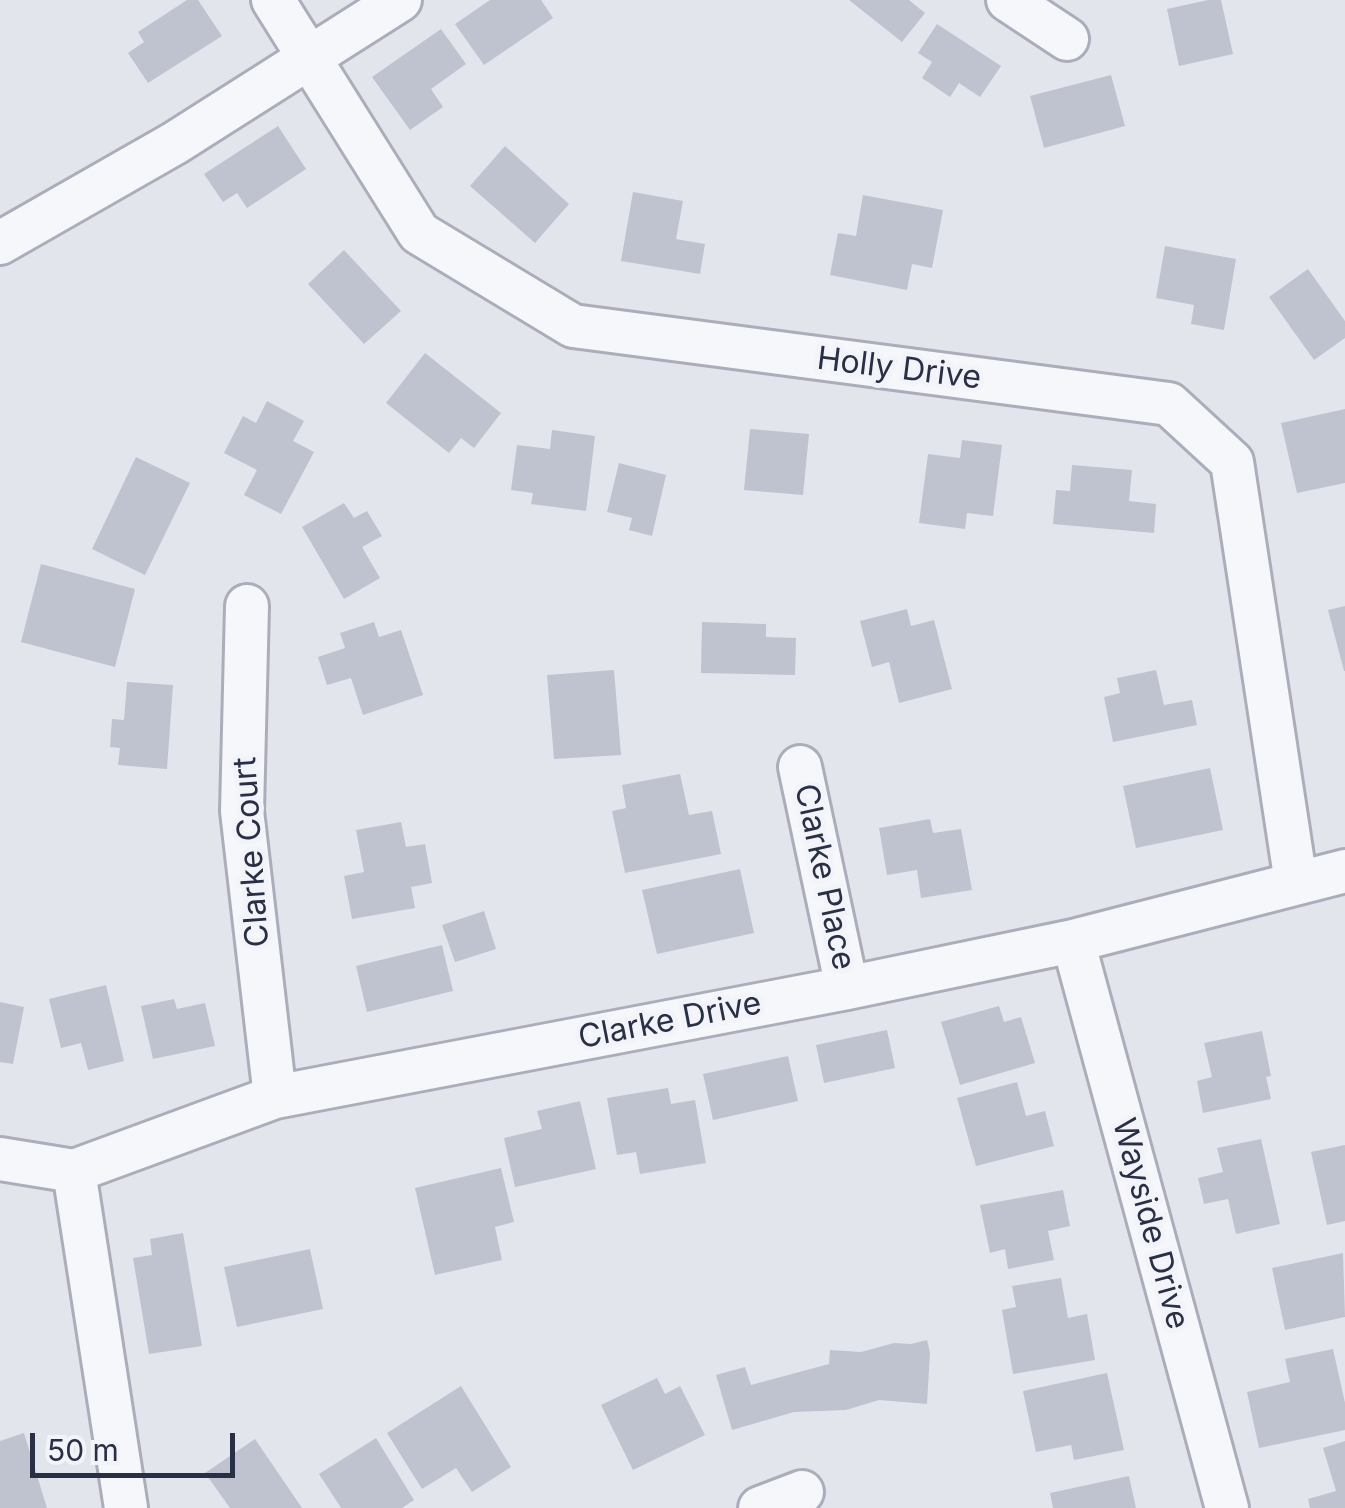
<!DOCTYPE html>
<html>
<head>
<meta charset="utf-8">
<style>
	body { margin:0 }
	#map { position:relative; width:1345px; height:1508px; overflow:hidden; background:#e3e5ec; font-family:Inter,sans-serif }
	canvas { display:block }
	.scale { position:absolute; left:30px; top:1433px; width:205px; height:45px; box-sizing:border-box; border:5px solid #292f45; border-top:0; padding-left:12px; font-size:30px; line-height:35px; white-space:nowrap; color:#292f45; -webkit-text-stroke:8px #f3f4f9; paint-order:stroke }
</style>
</head>
<body>
<div id="map">
<canvas width="1345" height="1508"></canvas>
<div class="scale">50 m</div>
</div>
<script>
const context = document.querySelector('canvas').getContext('2d');
context.lineJoin = 'round';
function fill(path, color) { context.fillStyle = color; context.fill(path, 'evenodd'); }
const shape = rows => new Path2D(rows.map(r => 'M' + r).join(''));
function trace(path, color, width, dash) { context.strokeStyle = color; context.lineWidth = width; context.lineCap = dash ? 'butt' : 'round'; context.setLineDash(dash || []); context.stroke(path); }
function drawText(font, color, halo, rows, align = 'center') {
  context.font = font + ' Inter,sans-serif'; context.lineWidth = 10; context.setLineDash([]); context.textBaseline = 'middle'; context.strokeStyle = halo; context.fillStyle = color; for (const [text, x, y, turn = 0] of rows) {
    context.save(); context.translate(x, y); context.rotate((+turn || 0) * Math.PI / 180); context.textAlign = isNaN(turn) ? turn : align; if (halo) context.strokeText(text, 0, 0); context.fillText(text, 0, 0); context.restore();
  }
}
fill(shape([
	[187,0,198,0,222,36,148,83,128,53,144,42,138,32],
	[490,0,541,0,553,18,484,65,455,24],
	[849,0,909,0,925,13,902,42],
	[1208,0,1221,0,1233,54,1179,66,1167,9],
	[937,24,1001,66,980,97,959,83,950,97,922,78,932,62,918,53],
	[441,29,466,64,431,89,443,107,410,130,372,77],
	[1111,75,1125,126,1044,148,1030,96],
	[278,126,306,169,247,208,237,193,223,202,204,174],
	[505,146,569,204,535,243,470,186],
	[633,192,683,201,676,239,705,244,700,274,621,261],
	[863,195,943,210,932,268,912,264,907,290,830,275,838,233,856,236],
	[1165,246,1236,259,1224,330,1191,324,1194,305,1156,298],
	[344,250,401,311,364,344,308,284],
	[1308,269,1345,321,1345,338,1314,360,1269,297],
	[425,353,501,413,474,448,461,438,449,453,386,403],
	[267,401,304,421,293,441,314,452,281,514,244,495,257,470,224,453,243,416,256,423],
	[1345,409,1345,483,1297,493,1281,423],
	[750,429,809,434,803,495,744,490],
	[552,430,595,436,586,511,531,504,533,493,511,490,517,445,550,449],
	[962,440,1002,445,993,516,967,513,965,529,919,523,928,454,960,458],
	[136,457,190,483,145,575,92,549],
	[619,463,666,475,652,536,629,530,632,518,607,512],
	[1072,465,1132,470,1129,501,1156,504,1154,533,1053,524,1056,490,1070,491],
	[344,503,354,518,367,511,382,536,362,547,380,578,344,599,302,527],
	[41,564,135,589,115,667,21,642],
	[1345,606,1345,671,1344,671,1328,610],
	[907,609,911,626,934,620,952,689,899,703,889,662,872,667,860,621],
	[374,622,379,637,401,630,423,695,363,715,351,678,327,685,318,657,345,648,340,633],
	[702,622,766,624,766,637,796,638,795,675,701,673],
	[614,670,621,755,554,759,547,675],
	[1156,670,1164,705,1192,700,1197,725,1113,742,1104,697,1120,693,1117,678],
	[127,682,173,685,167,769,118,765,120,748,110,747,112,719,124,720],
	[1210,768,1223,830,1136,848,1123,786],
	[680,774,689,815,712,811,721,854,625,873,612,811,626,808,622,785],
	[930,819,933,833,961,829,972,890,921,898,917,870,887,875,879,828],
	[401,822,406,847,425,844,432,883,411,887,415,908,352,919,344,876,364,872,356,830],
	[740,869,754,933,657,954,642,890],
	[484,911,496,949,455,962,442,925],
	[442,945,453,991,367,1012,356,966],
	[106,985,124,1061,88,1070,81,1043,61,1048,49,999],
	[174,999,177,1009,205,1003,215,1046,153,1059,141,1006],
	[0,1002,24,1007,13,1064,0,1062],
	[999,1006,1004,1022,1021,1017,1035,1063,960,1085,941,1022],
	[887,1030,895,1068,824,1083,816,1045],
	[1262,1031,1271,1076,1266,1077,1271,1099,1203,1113,1197,1081,1212,1077,1204,1043],
	[788,1056,798,1101,713,1120,703,1074],
	[1017,1082,1026,1116,1045,1111,1054,1146,976,1166,957,1098],
	[668,1088,671,1104,695,1100,706,1163,640,1174,636,1152,617,1155,607,1098],
	[580,1101,596,1169,515,1187,504,1138,542,1129,537,1111],
	[1261,1139,1280,1224,1236,1234,1228,1199,1204,1204,1198,1178,1223,1172,1217,1148],
	[1345,1145,1345,1221,1327,1225,1311,1152],
	[501,1168,514,1222,495,1227,502,1260,435,1275,415,1188],
	[1063,1190,1070,1226,1048,1231,1054,1260,1008,1269,1005,1249,990,1253,980,1205],
	[183,1233,202,1346,149,1354,133,1258,152,1255,150,1239],
	[310,1249,323,1309,237,1327,224,1267],
	[1343,1253,1345,1317,1285,1330,1272,1268],
	[1061,1278,1068,1318,1087,1314,1095,1360,1013,1374,1002,1310,1016,1307,1012,1286],
	[927,1340,930,1353,927,1404,879,1400,846,1410,794,1412,732,1430,716,1375,745,1367,751,1385,829,1364,830,1350,861,1352,894,1343,911,1344],
	[1333,1349,1345,1403,1345,1430,1259,1448,1247,1392,1290,1382,1285,1359],
	[1107,1373,1124,1450,1074,1460,1071,1445,1036,1452,1023,1391],
	[657,1378,665,1394,680,1386,705,1435,633,1470,601,1405],
	[461,1386,511,1467,472,1492,456,1468,422,1489,387,1433],
	[24,1433,47,1508,0,1508,0,1441],
	[376,1438,414,1500,402,1508,341,1508,319,1474],
	[255,1439,302,1508,230,1508,205,1473],
	[1345,1441,1345,1508,1310,1508,1308,1499,1336,1491,1323,1448],
	[1129,1476,1136,1508,1053,1508,1050,1493]
]), '#bfc3cf');
const minor = shape([
	[273,0,419,233,573,326,1169,404,1232,462,1296,883],
	[1008,0,1067,39],
	[0,243,175,143,400,0],
	[247,606,242,811,275,1097],
	[800,767,847,988],
	[1073,941,1227,1508],
	[0,1159,74,1171,275,1097,847,988,1073,941,1345,871],
	[74,1171,126,1508],
	[760,1508,802,1492]
]);
trace(minor, '#abaeba', 48);
trace(minor, '#f6f7fa', 42);
drawText('32px', '#292f45', '#f3f4f9', [
	["Holly Drive",899,369,7],
	["Clarke Court",252,852,-94],
	["Clarke Place",824,877,78],
	["Clarke Drive",670,1021,-11],
	["Wayside Drive",1150,1224,75]
]);
</script>
</body>
</html>
